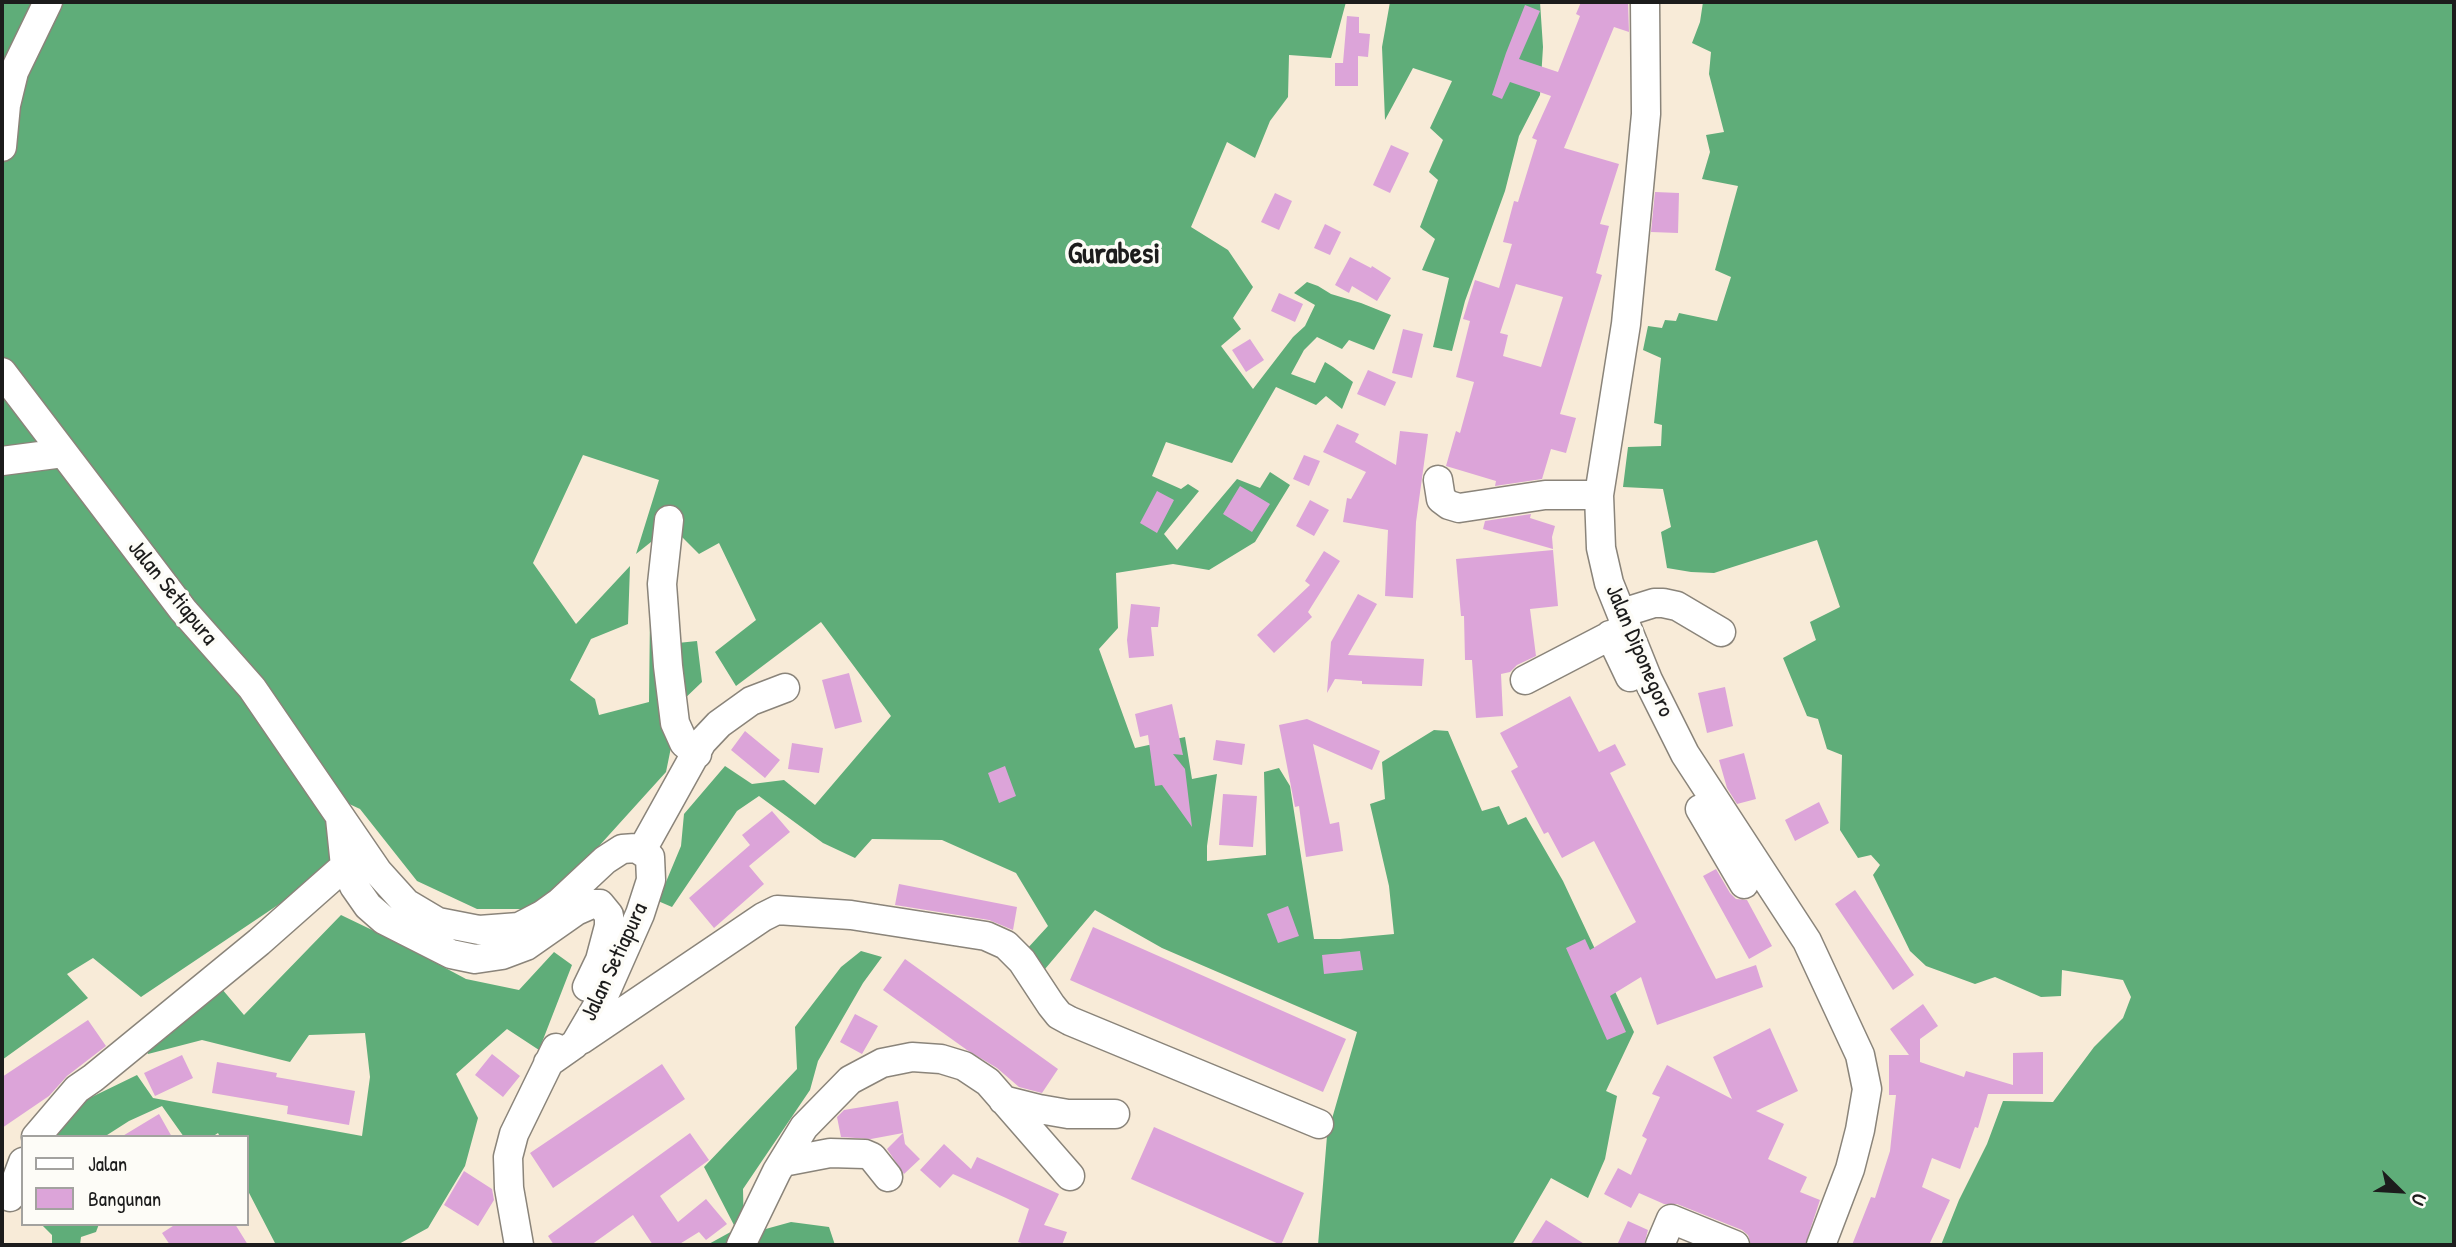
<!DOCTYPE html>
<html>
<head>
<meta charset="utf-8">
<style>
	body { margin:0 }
	#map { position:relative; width:2456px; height:1247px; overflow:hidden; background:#f8ebd8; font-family:"Patrick Hand",sans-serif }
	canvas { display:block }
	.frame { position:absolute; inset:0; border:4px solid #1c1c1c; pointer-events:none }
	.legend { position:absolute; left:21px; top:1135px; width:228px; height:91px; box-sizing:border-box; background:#fdfcf7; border:2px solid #a3a29f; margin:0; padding:9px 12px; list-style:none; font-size:21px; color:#1c1c1c }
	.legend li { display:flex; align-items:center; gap:14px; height:35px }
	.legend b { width:35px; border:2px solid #a3a29f }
	.north { position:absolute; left:2365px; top:1156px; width:70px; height:70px; -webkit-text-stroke:5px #fdfcf7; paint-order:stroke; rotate:114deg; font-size:19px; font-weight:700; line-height:28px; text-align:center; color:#1c1c1c }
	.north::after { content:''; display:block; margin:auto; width:24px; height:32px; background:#1c1c1c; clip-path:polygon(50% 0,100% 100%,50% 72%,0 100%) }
</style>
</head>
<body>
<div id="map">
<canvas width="2456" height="1247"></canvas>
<div class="frame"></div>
<ul class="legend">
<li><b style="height:9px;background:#fff"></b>Jalan</li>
<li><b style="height:19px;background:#dca4d9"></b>Bangunan</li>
</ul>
<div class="north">U</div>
</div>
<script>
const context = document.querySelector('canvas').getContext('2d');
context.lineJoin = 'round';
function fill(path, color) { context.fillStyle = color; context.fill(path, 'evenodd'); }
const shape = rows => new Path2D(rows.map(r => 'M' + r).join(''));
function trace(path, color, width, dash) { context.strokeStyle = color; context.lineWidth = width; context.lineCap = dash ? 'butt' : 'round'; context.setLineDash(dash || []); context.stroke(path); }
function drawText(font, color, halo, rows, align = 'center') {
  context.font = font + ' "Patrick Hand",sans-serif'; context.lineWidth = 7; context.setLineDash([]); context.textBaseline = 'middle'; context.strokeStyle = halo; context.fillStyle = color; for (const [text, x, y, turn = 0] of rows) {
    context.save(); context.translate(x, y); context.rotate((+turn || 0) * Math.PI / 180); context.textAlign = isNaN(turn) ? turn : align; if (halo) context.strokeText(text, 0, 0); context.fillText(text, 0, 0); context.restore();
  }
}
fill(shape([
	[2,2,1346,2,1331,58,1289,55,1288,97,1270,121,1255,158,1227,142,1191,227,1228,250,1253,287,1233,318,1241,329,1221,346,1253,389,1293,337,1305,326,1315,305,1294,293,1307,282,1318,286,1331,294,1361,303,1391,315,1374,350,1349,340,1342,349,1317,337,1304,350,1291,374,1315,383,1325,362,1333,367,1353,382,1342,409,1326,396,1316,405,1276,387,1232,463,1166,442,1152,476,1181,489,1188,484,1199,491,1164,534,1177,550,1237,479,1260,488,1270,472,1290,485,1255,542,1209,570,1173,564,1116,573,1118,628,1099,649,1135,748,1185,737,1192,779,1217,774,1207,846,1207,861,1266,855,1264,772,1279,768,1290,786,1314,939,1340,939,1394,934,1389,886,1370,804,1385,799,1382,762,1434,730,1448,731,1482,811,1499,806,1508,825,1526,817,1563,881,1634,1032,1606,1091,1617,1096,1605,1159,1588,1198,1551,1178,1512,1245,1318,1245,1327,1136,1357,1032,1162,948,1095,910,1045,969,1026,950,1048,926,1016,873,942,840,872,839,855,858,823,843,759,796,737,811,672,907,658,901,681,846,684,814,725,766,752,784,784,780,815,805,891,716,821,622,736,686,715,652,756,620,719,543,699,554,671,526,636,554,659,480,583,455,533,563,576,624,630,566,628,624,591,639,570,680,595,699,599,715,649,702,650,613,668,644,697,641,702,682,680,703,666,772,542,909,477,909,417,881,360,809,332,796,336,866,141,997,93,958,67,974,88,998,2,1060],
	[1390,2,1540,2,1543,47,1540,95,1519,136,1505,191,1465,301,1452,351,1433,347,1449,278,1422,270,1435,239,1420,227,1438,180,1429,172,1443,140,1430,128,1452,81,1413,68,1385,120,1382,47],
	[1703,2,2454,2,2454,1245,1941,1245,1959,1200,1987,1144,2003,1101,2053,1102,2094,1047,2123,1018,2131,997,2123,980,2062,970,2061,996,2041,997,1995,977,1975,984,1926,966,1910,951,1873,875,1880,865,1871,855,1858,858,1840,830,1842,755,1827,749,1818,719,1807,716,1783,658,1816,640,1810,622,1840,607,1817,540,1714,573,1691,572,1667,568,1661,532,1671,527,1663,489,1623,487,1628,447,1661,446,1662,425,1654,423,1661,358,1643,350,1648,326,1662,328,1665,320,1676,321,1679,313,1717,321,1731,277,1715,270,1738,186,1702,179,1710,152,1706,135,1724,132,1709,74,1711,52,1692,43,1700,22],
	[341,915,395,941,466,979,519,990,554,952,572,965,539,1050,507,1029,456,1074,478,1118,465,1166,428,1228,397,1245,276,1245,247,1189,247,1137,220,1137,218,1133,212,1137,184,1137,162,1106,129,1121,104,1137,35,1137,65,1110,137,1075,153,1098,362,1136,370,1077,365,1033,309,1035,290,1062,202,1040,148,1054,141,1036,216,982,244,1015],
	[861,951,882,957,863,983,818,1061,810,1090,743,1189,744,1235,791,1222,829,1227,835,1245,707,1245,736,1229,704,1167,797,1069,795,1027,841,967],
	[41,1224,99,1224,96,1232,81,1237,80,1245,52,1245,52,1235]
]), '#5fad79');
fill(shape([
	[1581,2,1628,2,1629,32,1614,27,1564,148,1619,164,1600,224,1609,226,1596,273,1602,275,1560,414,1576,418,1566,453,1551,449,1542,479,1495,486,1496,481,1446,466,1456,431,1460,433,1474,382,1456,377,1470,321,1463,319,1475,280,1499,288,1512,244,1503,242,1514,201,1518,202,1537,140,1532,138,1551,96,1510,82,1502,99,1492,95,1506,53,1525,5,1540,11,1519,59,1558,72,1580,16,1576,14],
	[1516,284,1563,297,1541,367,1503,356,1508,335,1500,333],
	[1347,16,1359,17,1359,33,1370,34,1368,57,1358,56,1358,86,1335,86,1335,63,1343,63],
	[1391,145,1409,153,1390,193,1373,185],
	[1655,192,1679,193,1678,233,1651,232],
	[1275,193,1292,201,1279,230,1261,222],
	[1325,224,1341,232,1330,255,1314,248],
	[1350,257,1371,268,1372,266,1391,278,1377,301,1352,286,1349,293,1335,285],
	[1279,293,1303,304,1295,322,1271,311],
	[1403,329,1423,334,1412,378,1392,373],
	[1250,339,1264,360,1246,372,1232,350],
	[1368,370,1396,382,1385,406,1357,394],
	[1337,424,1359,434,1355,442,1396,465,1400,431,1428,434,1416,522,1413,598,1385,596,1388,530,1343,522,1347,498,1351,499,1366,472,1323,452],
	[1304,455,1320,461,1309,486,1293,479],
	[1240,486,1270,504,1252,532,1223,514],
	[1157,491,1174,500,1157,533,1140,523],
	[1310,500,1329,510,1314,536,1296,526],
	[1531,514,1530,518,1555,526,1552,537,1553,549,1483,529,1485,521],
	[1553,550,1558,606,1530,609,1536,656,1517,665,1510,672,1501,674,1503,716,1476,718,1472,660,1465,660,1464,616,1461,616,1456,559],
	[1324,551,1340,561,1308,612,1312,617,1274,653,1257,635,1310,585,1305,581],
	[1358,594,1377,604,1348,655,1424,659,1422,686,1362,684,1362,681,1335,679,1327,693,1331,642],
	[1131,604,1160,607,1158,627,1151,627,1154,656,1129,658,1127,640],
	[849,673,862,722,835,729,822,680],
	[1725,687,1733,726,1707,733,1698,693],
	[1570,696,1599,752,1615,744,1626,765,1610,773,1716,979,1756,965,1763,987,1657,1025,1641,977,1610,996,1626,1032,1607,1040,1566,948,1585,939,1590,950,1636,922,1594,841,1562,858,1548,832,1544,834,1511,771,1518,767,1500,733],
	[1172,704,1183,755,1173,754,1185,769,1192,827,1162,785,1155,786,1148,735,1140,737,1135,714],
	[1307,719,1380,751,1372,770,1313,744,1330,824,1339,822,1343,851,1306,857,1299,806,1295,807,1279,725],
	[745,731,780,760,765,778,731,750],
	[1216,740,1245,744,1242,765,1213,760],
	[792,743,823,748,819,773,788,769],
	[1744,753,1756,799,1737,804,1727,788,1719,760],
	[1005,766,1016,796,999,803,988,773],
	[1223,794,1257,796,1253,847,1219,845],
	[1819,802,1829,823,1795,841,1785,820],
	[772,811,790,832,749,866,764,884,714,928,689,898,750,845,742,835],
	[1716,869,1730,893,1736,899,1747,900,1772,946,1749,959,1703,876],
	[899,884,1017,907,1013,930,989,920,895,905],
	[1855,890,1914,975,1893,990,1835,904],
	[1288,906,1299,936,1278,943,1267,914],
	[1093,927,1346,1039,1323,1092,1070,980],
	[1360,951,1363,970,1324,974,1322,955],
	[905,959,1058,1069,1042,1093,1019,1087,997,1068,967,1050,883,990],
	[1923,1004,1938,1026,1920,1039,1920,1062,1964,1077,1966,1071,2013,1085,2013,1053,2043,1052,2043,1094,1988,1094,1978,1128,1975,1127,1960,1169,1932,1158,1922,1187,1950,1200,1929,1245,1852,1245,1871,1197,1875,1198,1890,1151,1896,1095,1889,1095,1889,1055,1909,1055,1890,1029],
	[855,1014,878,1026,862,1054,840,1042],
	[88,1020,106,1046,67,1076,49,1096,2,1128,2,1077],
	[1770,1028,1798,1091,1756,1111,1784,1124,1768,1159,1807,1177,1800,1192,1820,1200,1805,1245,1751,1245,1748,1235,1742,1230,1677,1204,1664,1204,1639,1193,1631,1208,1604,1194,1618,1168,1631,1175,1647,1139,1642,1136,1660,1097,1652,1094,1667,1065,1732,1099,1713,1057],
	[492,1054,520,1076,503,1097,475,1075],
	[182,1055,193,1078,155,1096,144,1073],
	[217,1062,277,1073,276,1077,355,1091,349,1125,287,1114,288,1106,212,1093],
	[662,1064,685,1099,553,1188,530,1153],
	[898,1101,905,1144,920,1159,904,1174,887,1149,903,1133,871,1139,841,1137,837,1117,844,1110],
	[159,1114,172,1137,121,1137],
	[1154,1127,1304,1193,1281,1245,1131,1179],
	[690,1133,709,1160,660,1196,678,1222,706,1199,727,1224,706,1240,699,1232,678,1245,653,1245,633,1215,591,1245,554,1245,548,1236],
	[944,1144,971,1169,977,1157,1059,1194,1044,1225,1067,1232,1062,1245,1029,1245,1018,1242,1029,1209,1006,1198,953,1174,940,1188,920,1170],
	[464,1171,492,1189,494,1200,478,1226,444,1205],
	[1546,1220,1586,1245,1530,1245],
	[1628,1221,1648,1230,1644,1245,1617,1245],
	[176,1224,235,1224,248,1245,170,1245,162,1233]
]), '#dca4d9');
const minor = shape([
	[1645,2,1646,114,1626,324,1599,495,1601,548,1609,583,1648,680,1685,754,1807,941,1860,1055,1867,1089,1860,1130,1850,1169,1821,1245],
	[2,147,6,105,14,72,48,2],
	[2,372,183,610,252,688,378,872,406,903,438,922,479,930,519,927,542,915,560,902,605,860,622,849,636,848,650,857,651,880,640,914,606,991,575,1044,548,1063],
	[2,461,63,453],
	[1438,480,1441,499,1449,505,1459,508,1545,495,1599,495],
	[669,520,662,584,668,666,675,723,684,743,697,754],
	[1622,613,1654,603,1663,603,1677,606,1721,632],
	[1610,635,1630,677],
	[1525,680,1625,628],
	[1700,809,1744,884],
	[340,818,345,866,354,886,368,906,384,920,451,954,475,959,502,955,526,946,576,911,592,904,600,904,609,915,609,926,600,960,587,987],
	[642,850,702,742,719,724,751,701,785,688],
	[581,1040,763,917,777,910,851,915,986,936,1006,945,1022,961,1051,1005,1059,1015,1070,1021,1319,1124],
	[1003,1100,1039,1109,1068,1114,1115,1114],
	[36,1137,77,1089,93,1078,259,942,345,866],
	[783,1162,830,1153,865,1154,872,1157,888,1177],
	[10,1197,23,1162],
	[519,1245,509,1188,508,1157,514,1134,556,1048],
	[741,1245,777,1171,804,1127,850,1080,882,1063,912,1057,941,1059,964,1066,988,1082,1070,1176],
	[1660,1245,1671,1219,1735,1245]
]);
trace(minor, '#8a847a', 31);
trace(minor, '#fff', 28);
drawText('23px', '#1c1c1c', '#fdfcf7', [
	["Jalan Setiapura",172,593,51],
	["Jalan Diponegoro",1639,651,67],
	["Jalan Setiapura",615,962,-65]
]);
drawText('bold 30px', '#1c1c1c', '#fdfcf7', [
	["Gurabesi",1114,255]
]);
</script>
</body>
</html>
